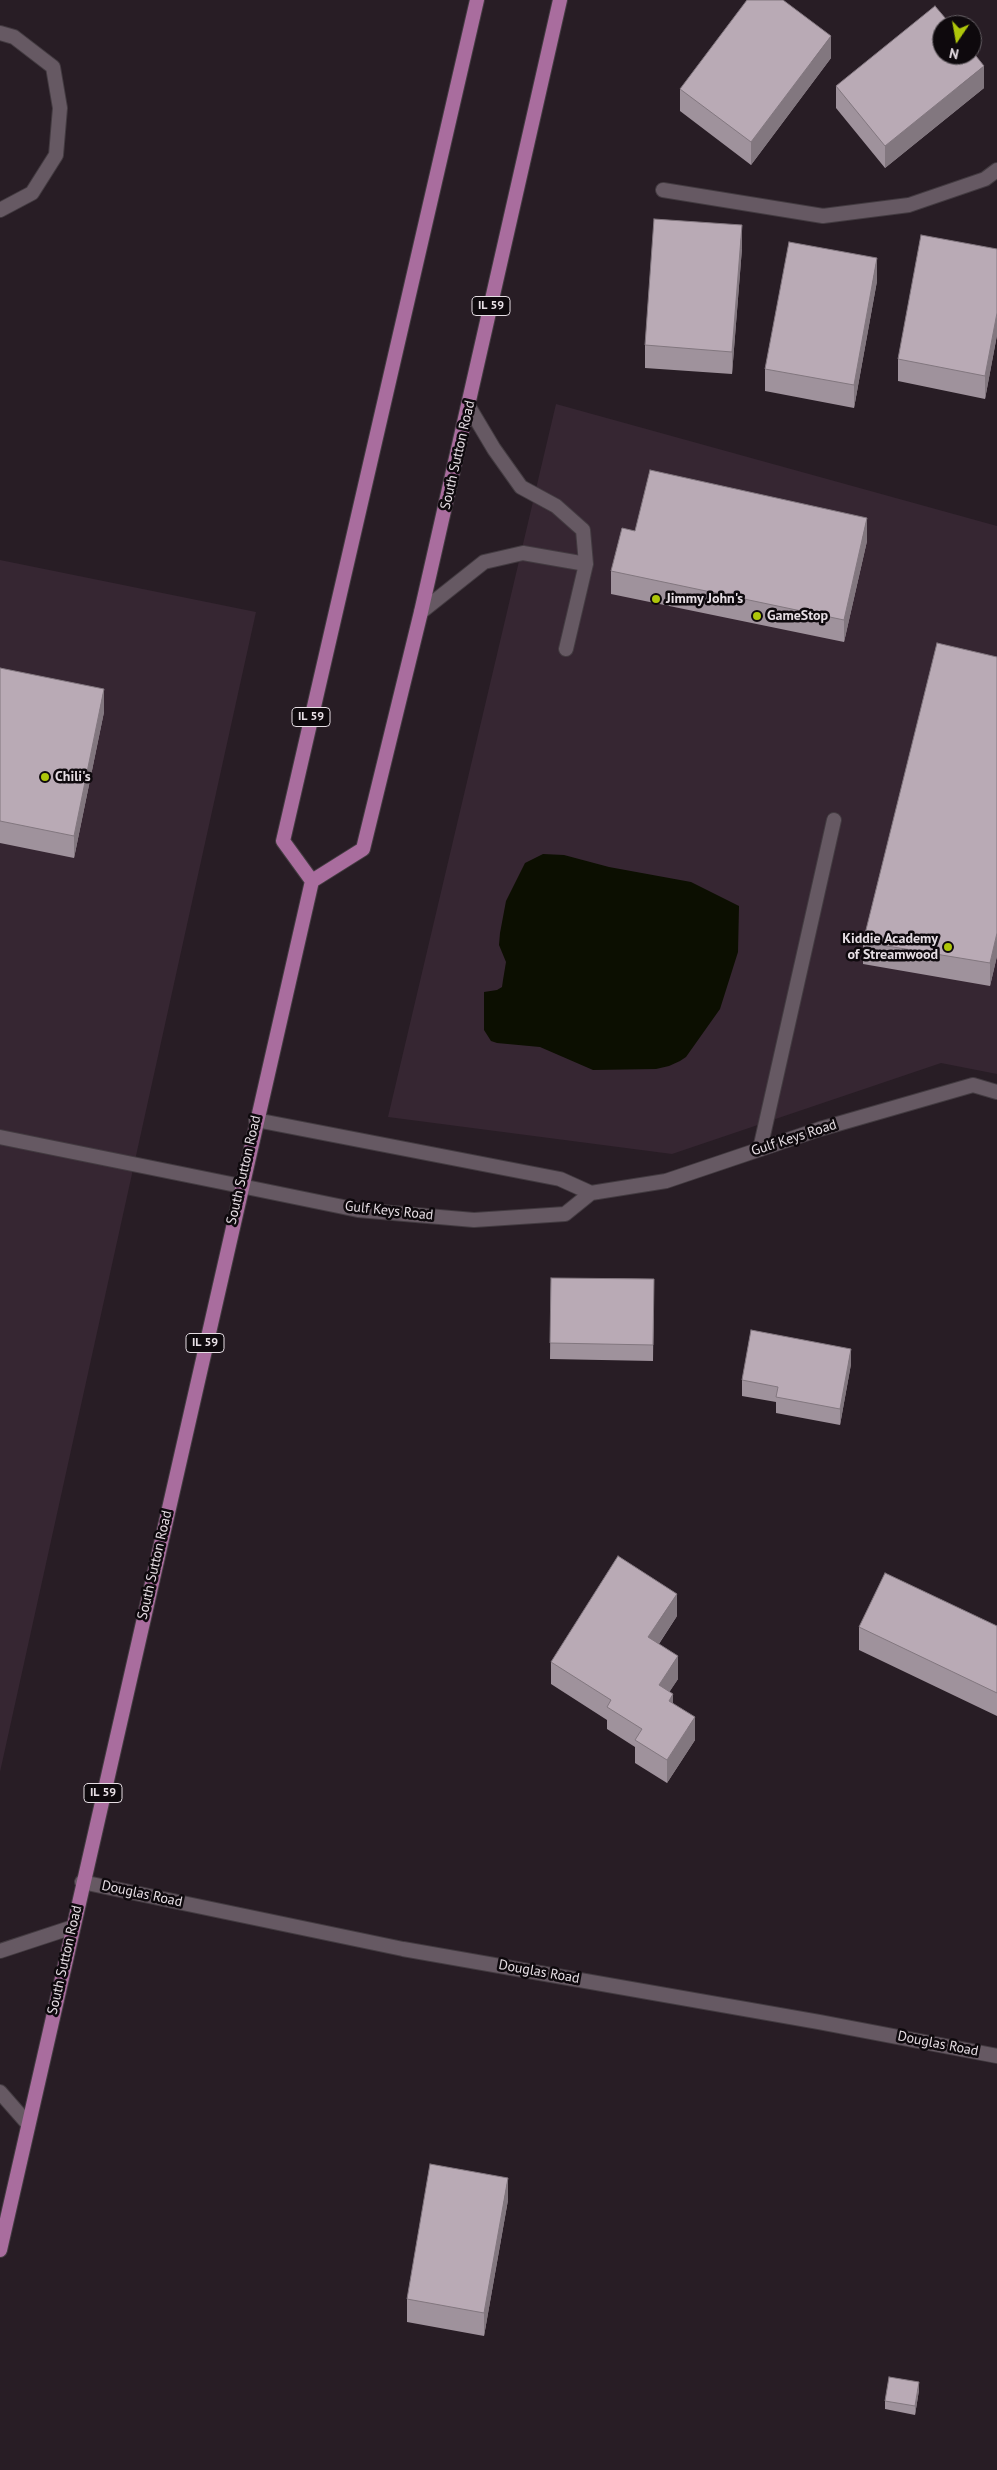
<!DOCTYPE html>
<html>
<head>
<meta charset="utf-8">
<style>
	body { margin:0 }
	#map { position:relative; width:997px; height:2470px; overflow:hidden; background:#281d25; font-family:"PT Sans",sans-serif }
	canvas { display:block }
	.north { position:absolute; left:932px; top:15px; width:50px; height:50px; box-sizing:border-box; background:#0e090d; border:1px solid #645e63; border-radius:50%; rotate:192deg; font-size:14px; font-weight:700; line-height:20px; text-align:center; color:#e6dee4 }
	.north::after { content:''; display:block; margin:auto; width:18px; height:22px; background:#aec60a; clip-path:polygon(50% 0,100% 100%,50% 72%,0 100%) }
</style>
</head>
<body>
<div id="map">
<canvas width="997" height="2470"></canvas>
<div class="north">N</div>
</div>
<script>
const context = document.querySelector('canvas').getContext('2d');
context.lineJoin = 'round';
function fill(path, color) { context.fillStyle = color; context.fill(path, 'evenodd'); }
const shape = rows => new Path2D(rows.map(r => 'M' + r).join(''));
function trace(path, color, width, dash) { context.strokeStyle = color; context.lineWidth = width; context.lineCap = dash ? 'butt' : 'round'; context.setLineDash(dash || []); context.stroke(path); }
function drawText(font, color, halo, rows, align = 'center') {
  context.font = font + ' "PT Sans",sans-serif'; context.lineWidth = 5; context.setLineDash([]); context.textBaseline = 'middle'; context.strokeStyle = halo; context.fillStyle = color; for (const [text, x, y, turn = 0] of rows) {
    context.save(); context.translate(x, y); context.rotate((+turn || 0) * Math.PI / 180); context.textAlign = isNaN(turn) ? turn : align; if (halo) context.strokeText(text, 0, 0); context.fillText(text, 0, 0); context.restore();
  }
}
fill(shape([
	[556,404,997,526,997,1074,941,1063,672,1154,388,1117],
	[0,560,256,612,0,1772]
]), '#362632');
fill(shape([
	[543,854,564,855,609,867,691,882,739,906,738,952,720,1009,686,1057,680,1061,669,1066,656,1069,593,1070,540,1047,497,1043,491,1041,484,1030,484,992,497,990,502,987,503,980,506,962,499,945,500,933,506,901,525,863]
]), '#0c0f01');
const service = shape([
	[469,407,494,449,521,487,556,506,583,530,586,564,566,649],
	[421,612,484,562,523,553,586,564],
	[0,1137,241,1186],
	[760,1149,834,820],
	[0,1951,73,1927],
	[0,2092,28,2124]
]);
const minor = shape([
	[0,33,14,37,53,67,60,108,56,155,32,193,0,210],
	[663,190,823,216,909,205,985,179,997,170],
	[256,1120,560,1179,591,1193],
	[241,1186,358,1210,474,1220,565,1214,591,1193,666,1181,820,1129,973,1085,997,1092],
	[82,1882,403,1949,819,2022,997,2056]
]);
const primary = shape([
	[312,881,283,841,477,0],
	[0,2250,312,881,363,849,421,612,560,0]
]);
trace(service, '#433b41', 16);
trace(minor, '#433b41', 16);
trace(primary, '#433b41', 16);
trace(service, '#665963', 14);
trace(minor, '#665963', 14);
trace(primary, '#a96d9e', 14);
fill(shape([
	[831,58,751,165,680,111,680,89],
	[836,86,984,88,885,168,836,108],
	[742,248,732,374,645,368,645,345],
	[997,249,997,335,985,399,898,381,898,359],
	[877,281,854,408,765,391,765,369],
	[635,531,867,541,844,642,611,594,611,571],
	[997,657,997,956,990,986,863,964,863,942],
	[0,668,104,712,74,858,0,843],
	[551,1278,654,1279,653,1361,550,1359],
	[851,1364,840,1425,776,1413,776,1402,742,1396,742,1380],
	[677,1616,659,1644,678,1679,669,1692,673,1704,695,1740,667,1783,635,1763,635,1747,607,1729,607,1720,551,1684,551,1662],
	[997,1626,997,1716,859,1650,859,1627],
	[508,2200,484,2336,407,2322,407,2299],
	[919,2390,915,2415,885,2409,885,2401]
]), '#9f929c');
fill(shape([
	[831,36,831,58,751,165,751,142],
	[984,66,984,88,885,168,885,146],
	[742,225,742,248,732,374,732,352],
	[877,258,877,281,854,408,854,385],
	[997,313,997,335,985,399,985,376],
	[867,518,867,541,844,642,844,620],
	[104,689,104,712,74,858,74,836],
	[997,933,997,956,990,986,990,963],
	[851,1349,851,1364,840,1425,840,1409],
	[677,1594,677,1616,648,1660,648,1637],
	[678,1656,678,1679,659,1708,659,1685],
	[673,1694,673,1717,669,1701],
	[695,1717,695,1740,667,1783,667,1760],
	[508,2178,508,2200,484,2336,484,2313],
	[919,2382,919,2390,915,2415,915,2406]
]), '#82777f');
const building = shape([
	[747,0,783,0,831,36,751,142,680,89,747,0],
	[935,6,951,25,942,25,942,55,972,55,972,51,984,66,885,146,836,86,935,6],
	[654,219,742,225,732,352,645,345,654,219],
	[921,235,997,249,997,313,985,376,898,359,921,235],
	[789,242,877,258,854,385,765,369,789,242],
	[650,470,867,518,844,620,611,571,622,528,635,531,650,470],
	[937,643,997,657,997,933,990,963,863,942,937,643],
	[0,668,104,689,74,836,0,821,0,668],
	[551,1278,654,1279,653,1345,550,1343,551,1278],
	[751,1330,851,1349,840,1409,776,1397,778,1387,742,1380,751,1330],
	[618,1556,677,1594,648,1637,678,1656,659,1685,673,1694,669,1701,695,1717,667,1760,635,1740,642,1729,607,1707,611,1700,551,1662,618,1556],
	[885,1573,997,1626,997,1693,859,1627,885,1573],
	[430,2164,508,2178,484,2313,407,2299,430,2164],
	[889,2377,919,2382,915,2406,885,2401,889,2377]
]);
fill(building, '#b9aab5');
trace(building, '#82777f', 1);
for (const [x, y, r, color] of [
	[656,599,5,"#aec60a"],
	[757,616,5,"#aec60a"],
	[45,777,5,"#aec60a"],
	[948,947,5,"#aec60a"]
]) { const dot = new Path2D(); dot.arc(x, y, r, 0, 2 * Math.PI); context.fillStyle = color; context.fill(dot); trace(dot, '#0e090d', 2); }
for (const [x, y, w] of [
	[491,306,38],
	[311,717,38],
	[205,1343,38],
	[103,1793,38]
]) { const box = new Path2D(); box.roundRect(x - w / 2, y - 9.5, w, 19, 4); context.fillStyle = '#0e090d'; context.fill(box); trace(box, '#e6dee4', 1); }
drawText('bold 12px', '#e6dee4', null, [
	["IL 59",491,306],
	["IL 59",311,717],
	["IL 59",205,1343],
	["IL 59",103,1793]
]);
drawText('14px', '#e6dee4', '#0e090d', [
	["South Sutton Road",458,455,-77],
	["Gulf Keys Road",794,1138,-18],
	["South Sutton Road",244,1170,-77],
	["Gulf Keys Road",389,1211,6],
	["South Sutton Road",155,1565,-77],
	["Douglas Road",142,1894,12],
	["South Sutton Road",65,1960,-77],
	["Douglas Road",539,1972,10],
	["Douglas Road",938,2044,11]
]);
drawText('bold 14px', '#e6dee4', '#0e090d', [
	["Jimmy John's",666,599],
	["GameStop",767,616],
	["Chili's",55,777],
	["Kiddie Academy",938,939,"right"],
	["of Streamwood",938,955,"right"]
], 'left');
</script>
</body>
</html>
